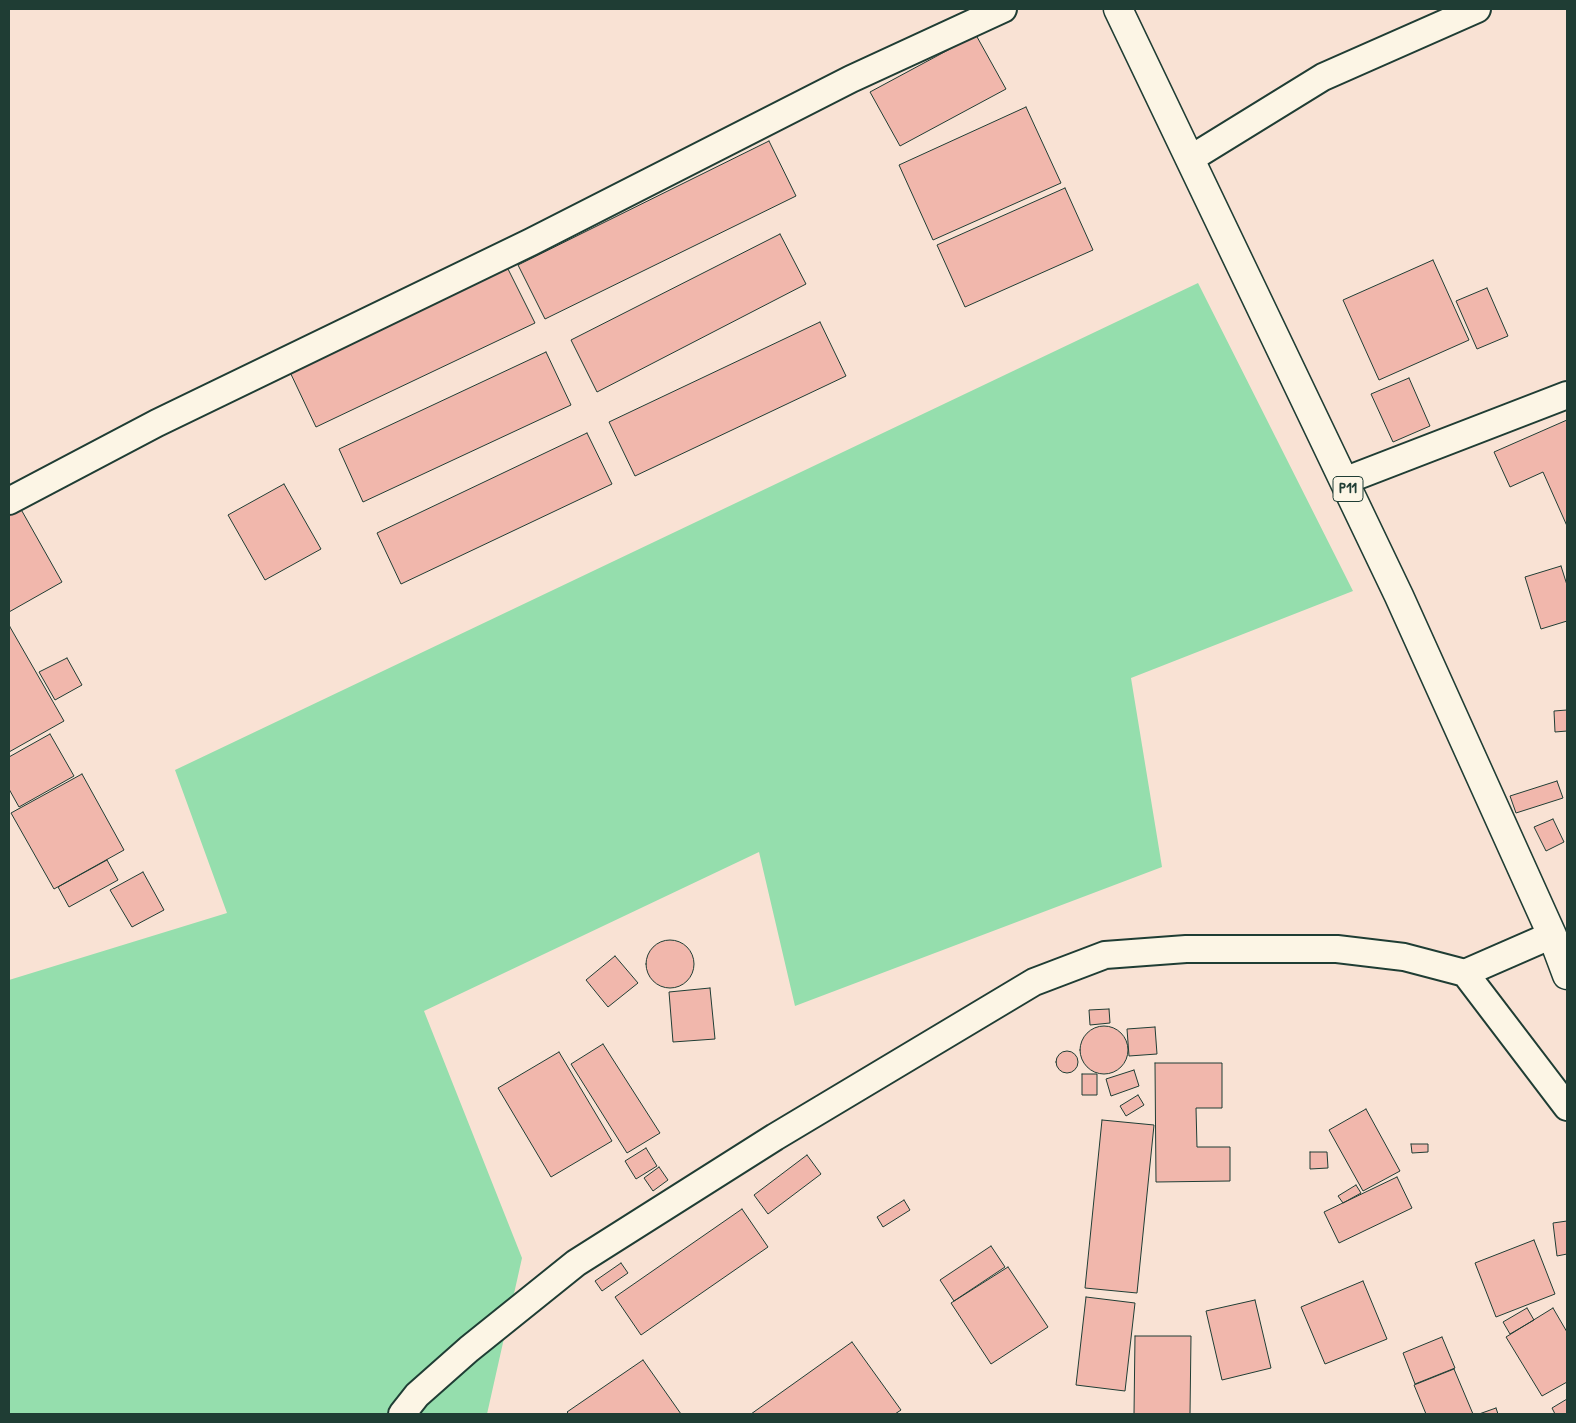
<!DOCTYPE html>
<html>
<head>
<meta charset="utf-8">
<style>
	body { margin:0 }
	#map { position:relative; width:1576px; height:1423px; overflow:hidden; background:#f9e2d4; font-family:"Patrick Hand",sans-serif }
	canvas { display:block }
	.frame { position:absolute; inset:0; border:10px solid #1f3d34; pointer-events:none }
</style>
</head>
<body>
<div id="map">
<canvas width="1576" height="1423"></canvas>
<div class="frame"></div>
</div>
<script>
const context = document.querySelector('canvas').getContext('2d');
context.lineJoin = 'round';
function fill(path, color) { context.fillStyle = color; context.fill(path, 'evenodd'); }
const shape = rows => new Path2D(rows.map(r => 'M' + r).join(''));
function trace(path, color, width, dash) { context.strokeStyle = color; context.lineWidth = width; context.lineCap = dash ? 'butt' : 'round'; context.setLineDash(dash || []); context.stroke(path); }
function drawText(font, color, halo, rows, align = 'center') {
  context.font = font + ' "Patrick Hand",sans-serif'; context.lineWidth = 4; context.setLineDash([]); context.textBaseline = 'middle'; context.strokeStyle = halo; context.fillStyle = color; for (const [text, x, y, turn = 0] of rows) {
    context.save(); context.translate(x, y); context.rotate((+turn || 0) * Math.PI / 180); context.textAlign = isNaN(turn) ? turn : align; if (halo) context.strokeText(text, 0, 0); context.fillText(text, 0, 0); context.restore();
  }
}
fill(shape([
	[1198,283,1353,591,1131,678,1162,867,795,1006,759,852,424,1011,522,1258,487,1414,9,1414,9,980,227,913,175,770]
]), '#95dead');
const building = shape([
	[976,35,1006,89,900,146,870,92,976,35],
	[1026,107,1061,183,933,240,899,165,1026,107],
	[769,141,796,196,545,319,518,265,769,141],
	[1065,188,1093,250,965,307,937,245,1065,188],
	[780,234,806,284,597,392,571,340,780,234],
	[1433,260,1469,340,1379,380,1343,300,1433,260],
	[507,267,535,323,316,427,289,370,507,267],
	[1487,288,1508,336,1477,349,1456,301,1487,288],
	[820,322,846,376,635,476,609,422,820,322],
	[546,352,571,405,363,502,339,449,546,352],
	[1409,378,1430,426,1393,442,1371,394,1409,378],
	[1567,420,1567,526,1543,472,1510,487,1494,452,1567,420],
	[587,433,612,484,401,584,377,533,587,433],
	[284,484,321,549,265,580,228,515,284,484],
	[18,504,62,582,9,612,9,509,18,504],
	[1561,566,1567,585,1567,621,1541,629,1525,577,1561,566],
	[10,627,64,721,9,752,9,628,10,627],
	[67,658,82,685,55,700,39,672,67,658],
	[1567,710,1567,731,1555,732,1554,711,1567,710],
	[50,734,74,776,19,807,9,789,9,757,50,734],
	[82,774,124,850,54,889,11,813,82,774],
	[1557,781,1563,798,1516,813,1510,796,1557,781],
	[1553,819,1564,842,1546,851,1534,827,1553,819],
	[107,860,118,880,69,907,58,887,107,860],
	[143,872,164,910,132,927,110,890,143,872],
	'646 964a24 24 0 1 1 48 0a24 24 0 1 1-48 0Z',
	[615,956,638,983,608,1007,586,980,615,956],
	[710,988,715,1039,673,1042,669,992,710,988],
	[1109,1009,1110,1023,1090,1025,1089,1010,1109,1009],
	'1080 1050a24 24 0 1 1 48 0a24 24 0 1 1-48 0Z',
	[1155,1027,1157,1054,1129,1056,1127,1029,1155,1027],
	[603,1044,660,1133,627,1153,571,1064,603,1044],
	'1056 1062a11 11 0 1 1 22 0a11 11 0 1 1-22 0Z',
	[559,1052,612,1141,551,1177,498,1088,559,1052],
	[1155,1063,1222,1063,1222,1108,1196,1108,1197,1147,1230,1147,1230,1181,1156,1182,1155,1063],
	[1134,1070,1139,1086,1111,1096,1106,1079,1134,1070],
	[1082,1074,1097,1074,1097,1095,1082,1095,1082,1074],
	[1138,1095,1144,1105,1126,1116,1120,1106,1138,1095],
	[1366,1109,1400,1171,1363,1191,1329,1130,1366,1109],
	[1102,1120,1154,1125,1137,1293,1085,1288,1102,1120],
	[1411,1144,1428,1144,1428,1152,1412,1153,1411,1144],
	[646,1148,657,1166,636,1179,625,1161,646,1148],
	[1310,1152,1327,1152,1328,1168,1310,1169,1310,1152],
	[807,1155,821,1174,768,1214,754,1195,807,1155],
	[659,1167,668,1180,653,1191,644,1178,659,1167],
	[1397,1177,1412,1208,1339,1243,1324,1212,1397,1177],
	[1356,1185,1361,1193,1343,1203,1338,1196,1356,1185],
	[904,1200,910,1210,883,1227,877,1217,904,1200],
	[742,1209,768,1247,641,1335,615,1297,742,1209],
	[1567,1221,1567,1254,1557,1256,1553,1223,1567,1221],
	[1534,1240,1555,1294,1496,1317,1475,1263,1534,1240],
	[991,1246,1005,1267,954,1301,940,1280,991,1246],
	[621,1263,628,1273,602,1291,595,1281,621,1263],
	[1008,1267,1048,1327,991,1364,951,1303,1008,1267],
	[1363,1281,1387,1339,1325,1364,1301,1307,1363,1281],
	[1086,1297,1135,1303,1125,1391,1076,1385,1086,1297],
	[1255,1300,1271,1368,1222,1380,1206,1311,1255,1300],
	[1527,1308,1534,1320,1510,1334,1503,1322,1527,1308],
	[1553,1308,1567,1332,1567,1382,1542,1396,1506,1337,1553,1308],
	[1135,1336,1191,1336,1190,1414,1134,1414,1135,1336],
	[1442,1337,1455,1368,1415,1384,1403,1353,1442,1337],
	[852,1342,901,1410,895,1414,751,1414,852,1342],
	[643,1360,681,1414,569,1414,567,1412,643,1360],
	[1454,1369,1473,1414,1426,1414,1414,1385,1454,1369],
	[1567,1399,1567,1414,1555,1414,1552,1408,1567,1399],
	[1496,1408,1498,1414,1479,1414,1496,1408]
]);
fill(building, '#f1b7ac');
trace(building, '#1f3d34', 1);
const minor = shape([
	[1190,159,1323,77,1477,9],
	[1344,481,1567,395],
	[9,501,157,423,531,242,851,79,1003,9],
	[1465,973,1552,935],
	[402,1414,417,1395,469,1349,576,1263,775,1137,1034,982,1105,955,1186,949,1337,949,1404,957,1465,973,1567,1107]
]);
const primary = shape([
	[1118,9,1399,596,1552,935,1567,975]
]);
trace(minor, '#1f3d34', 30);
trace(primary, '#1f3d34', 31);
trace(minor, '#fcf5e5', 26);
trace(primary, '#fcf5e5', 28);
for (const [x, y, w] of [
	[1348,489,30]
]) { const box = new Path2D(); box.roundRect(x - w / 2, y - 12.5, w, 25, 4); context.fillStyle = '#fcf5e5'; context.fill(box); trace(box, '#1f3d34', 1); }
drawText('bold 15px', '#1f3d34', null, [
	["P11",1348,489]
]);
</script>
</body>
</html>
